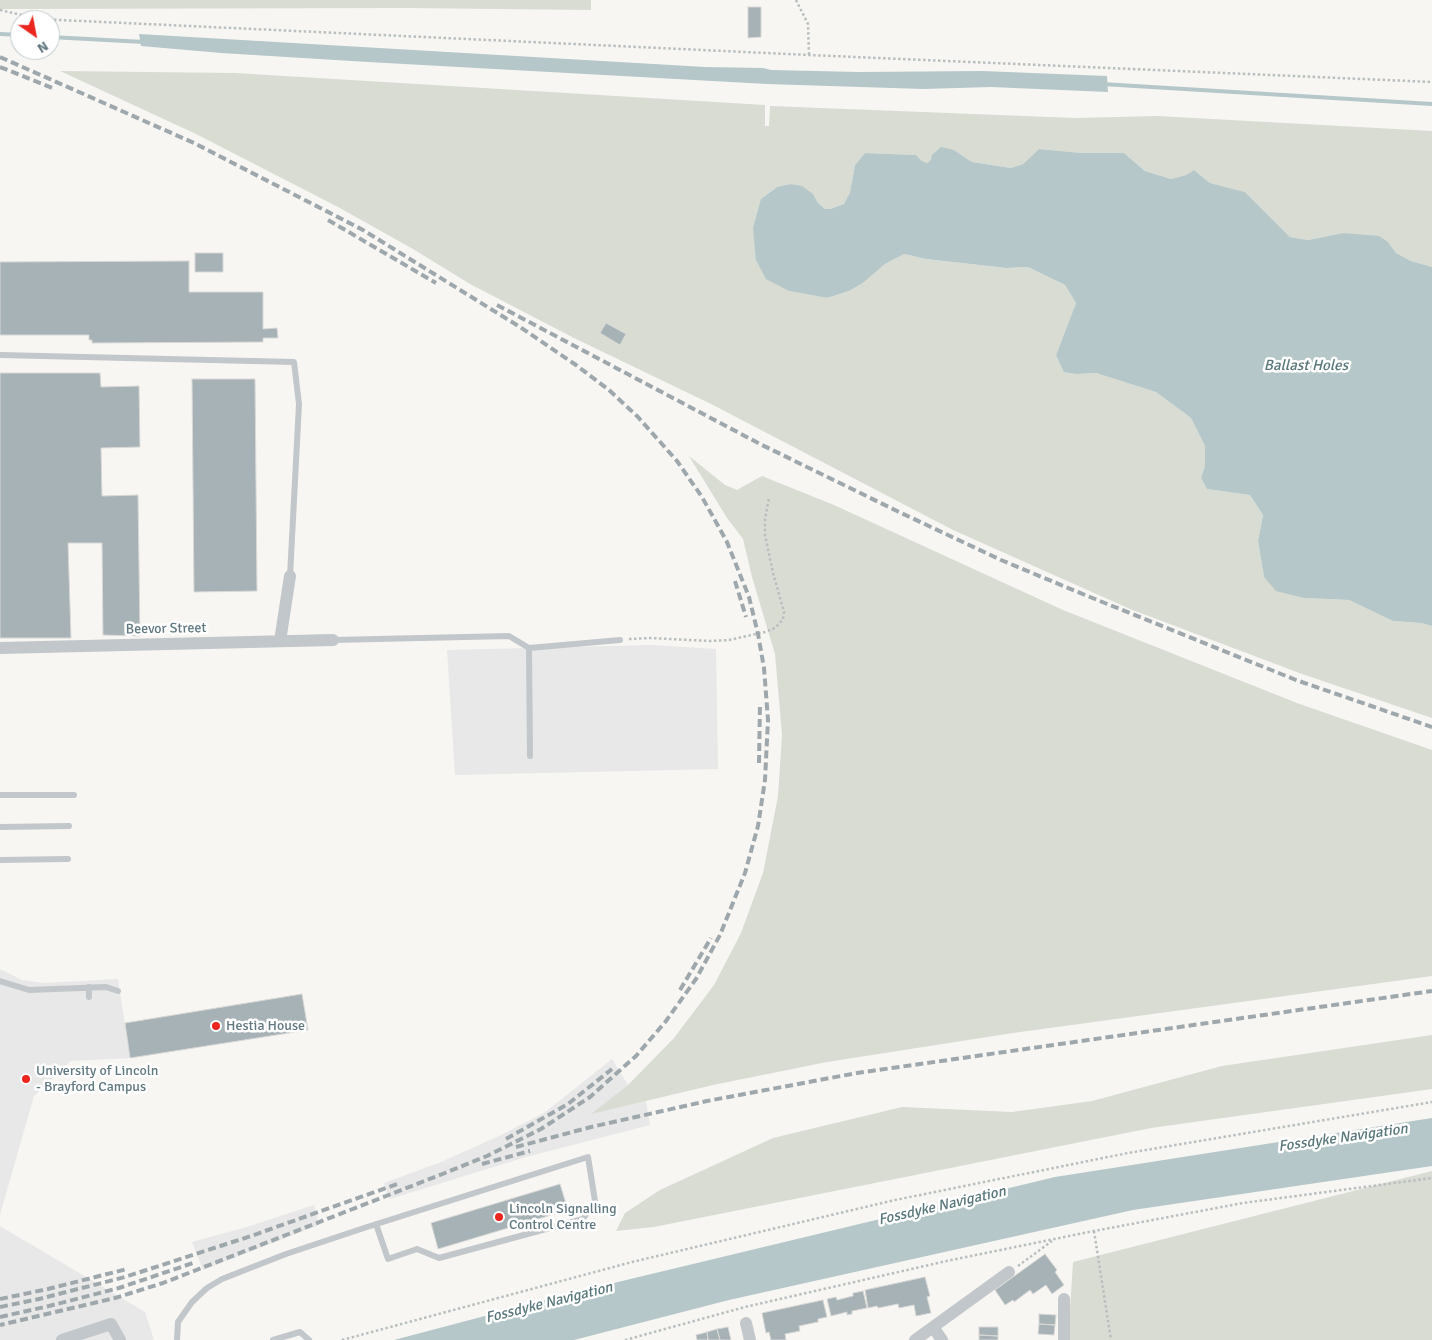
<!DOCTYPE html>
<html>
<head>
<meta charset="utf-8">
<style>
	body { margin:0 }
	#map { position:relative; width:1432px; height:1340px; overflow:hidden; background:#f7f6f3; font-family:Signika,sans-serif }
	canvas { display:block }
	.north { position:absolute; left:10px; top:10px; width:50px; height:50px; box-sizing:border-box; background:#fff; border:1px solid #bfc9cc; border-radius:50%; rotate:147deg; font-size:14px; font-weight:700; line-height:20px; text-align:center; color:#607880 }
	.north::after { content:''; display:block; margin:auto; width:18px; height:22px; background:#ec261e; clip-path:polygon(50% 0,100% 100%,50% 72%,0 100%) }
</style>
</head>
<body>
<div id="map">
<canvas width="1432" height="1340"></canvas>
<div class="north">N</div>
</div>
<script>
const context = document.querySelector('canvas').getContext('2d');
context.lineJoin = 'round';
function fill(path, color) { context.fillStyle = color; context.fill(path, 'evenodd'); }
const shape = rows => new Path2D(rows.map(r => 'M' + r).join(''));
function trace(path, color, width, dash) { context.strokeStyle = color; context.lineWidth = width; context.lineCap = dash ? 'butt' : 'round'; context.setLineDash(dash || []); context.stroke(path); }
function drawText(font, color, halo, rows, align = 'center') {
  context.font = font + ' Signika,sans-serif'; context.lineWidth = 5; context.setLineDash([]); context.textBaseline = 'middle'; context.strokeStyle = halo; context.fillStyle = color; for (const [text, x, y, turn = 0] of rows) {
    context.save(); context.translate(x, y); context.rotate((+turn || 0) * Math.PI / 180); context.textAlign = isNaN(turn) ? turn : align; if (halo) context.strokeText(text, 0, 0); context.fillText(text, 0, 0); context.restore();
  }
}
fill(shape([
	[652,645,716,649,718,769,455,775,447,650],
	[0,969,22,980,44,983,118,979,130,1058,71,1061,34,1096,0,1215],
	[612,1059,628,1085,593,1113,646,1101,650,1125,526,1157,390,1199,384,1183,441,1162,497,1137,544,1113],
	[314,1205,319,1225,203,1270,192,1242,247,1227],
	[0,1226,145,1312,154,1340,0,1340]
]), '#e7e8e7');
fill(shape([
	[0,0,591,0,591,10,406,8,0,9],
	[60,71,235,73,765,105,765,126,769,126,770,106,1075,118,1157,116,1432,131,1432,267,1411,261,1396,253,1388,242,1343,233,1308,240,1290,237,1245,192,1210,183,1194,170,1186,175,1171,179,1145,171,1124,153,1082,153,1039,149,1023,164,1011,168,972,162,954,150,927,163,922,161,916,155,865,153,855,165,850,192,844,204,830,209,825,209,818,203,813,194,790,184,777,187,761,199,789,291,827,298,849,291,863,283,885,264,904,254,926,259,1006,268,1028,267,1065,285,1076,303,1056,355,1077,374,1096,373,1156,392,1191,418,1205,446,1205,466,1201,478,1207,489,1250,495,1263,515,1258,541,1264,577,1304,598,1349,600,1393,621,1421,623,1432,626,1432,718,1302,674,1130,609,953,530,711,404,574,338,470,284,413,249,338,207,196,134],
	[689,456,725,485,737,490,762,476,834,505,1063,610,1297,703,1432,750,1432,976,1013,1033,827,1062,713,1085,591,1114,628,1085,674,1038,714,985,741,933,763,873,778,796,782,735,775,654,752,577,743,539,727,518],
	[1432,1035,1432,1089,1151,1128,654,1227,616,1231,625,1213,660,1190,773,1138,902,1107,1012,1112,1092,1101,1222,1066],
	[1432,1171,1432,1340,1068,1340,1073,1262]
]), '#d8dcd2');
fill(shape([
	[139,34,705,67,763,68,771,70,859,72,982,71,1107,76,1108,92,991,87,923,89,767,84,368,62,221,53,141,46],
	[941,147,954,150,972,162,1011,168,1023,164,1039,149,1082,153,1124,153,1145,171,1171,179,1186,175,1194,170,1210,183,1245,192,1290,237,1308,240,1343,233,1379,236,1388,242,1396,253,1411,261,1432,267,1432,626,1421,623,1393,621,1349,600,1304,598,1276,591,1264,577,1258,541,1263,515,1250,495,1207,489,1201,478,1205,466,1205,446,1191,418,1156,392,1096,373,1077,374,1064,372,1056,355,1076,303,1065,285,1028,267,1006,268,926,259,904,254,885,264,863,283,849,291,827,298,789,291,766,279,756,260,753,228,761,199,777,187,790,184,802,186,813,194,818,203,825,209,830,209,844,204,850,192,855,165,865,153,916,155,922,161,927,163,931,160,932,155],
	[1432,1118,1432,1166,1133,1210,729,1300,574,1340,394,1340,568,1294,1055,1177]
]), '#b5c7c9');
trace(shape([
	[0,34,20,35],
	[50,37,144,42],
	[1102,84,1432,104]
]), '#b5c7c9', 4);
const building = shape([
	[748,7,761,7,761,37,748,38,748,7],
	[195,253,223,253,223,272,195,272,195,253],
	[189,261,189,292,263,292,263,329,277,328,278,338,263,338,263,342,92,343,92,340,89,340,89,335,0,335,0,262,189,261],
	[606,323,626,334,620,345,600,333,606,323],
	[0,373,100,373,101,387,139,386,140,447,101,448,102,496,138,495,140,636,103,635,102,543,68,543,71,638,0,638,0,373],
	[192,379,255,379,257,591,194,592,192,379],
	[302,994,308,1030,130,1058,125,1023,302,994],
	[560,1184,568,1210,438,1249,431,1223,560,1184],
	[1045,1254,1057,1270,1055,1272,1064,1285,1052,1294,1046,1285,1033,1294,1030,1290,1014,1302,1013,1300,1005,1305,995,1290,1045,1254],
	[925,1277,930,1296,927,1297,931,1313,916,1316,914,1305,899,1308,898,1304,878,1308,877,1306,868,1308,865,1290,925,1277],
	[863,1291,867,1308,852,1311,852,1314,847,1315,847,1312,831,1316,827,1299,836,1297,837,1300,853,1296,853,1293,863,1291],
	[823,1300,827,1317,818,1319,818,1322,799,1326,800,1331,785,1334,786,1340,771,1340,769,1332,766,1333,762,1313,823,1300],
	[1039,1314,1056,1315,1055,1325,1039,1324,1039,1314],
	[1039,1324,1055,1325,1054,1335,1038,1334,1039,1324],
	[728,1327,731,1340,720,1340,717,1329,728,1327],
	[979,1327,998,1327,998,1336,979,1335,979,1327],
	[717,1329,720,1340,708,1340,707,1332,717,1329],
	[707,1332,708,1340,697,1340,696,1335,707,1332],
	[979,1335,998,1336,998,1340,979,1340,979,1335]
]);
fill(building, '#a6b2b6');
trace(building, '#d8d8d6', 1);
trace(shape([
	[796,0,808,24,809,55],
	[0,10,39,19,809,55,1432,82],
	[629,639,651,638,710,641,729,640,765,632,775,628,779,624,783,619,784,612,773,573,765,535,765,519,769,498],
	[1094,1231,1111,1340],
	[1018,1266,1052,1241],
	[342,1340,632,1262,895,1200,1128,1153,1432,1102],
	[625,1340,745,1307,951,1260,1094,1231,1243,1203,1432,1178]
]), '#b9bebf', 2.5, [2.5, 2.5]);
trace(shape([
	[0,355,294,362,299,404,290,576],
	[333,640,509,636,529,648,620,640],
	[529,648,530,756],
	[0,795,74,795],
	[0,827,69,826],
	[0,860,68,859],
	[0,981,29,990,106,987,118,991],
	[89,987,89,997],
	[177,1340,178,1322,192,1302,207,1288,222,1279,286,1254,364,1228,588,1157,595,1201,583,1219,439,1258,417,1249,388,1259,376,1224],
	[273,1340,300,1332,309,1340]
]), '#c1c7ca', 6);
trace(shape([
	[280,641,290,576],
	[0,648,333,640],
	[746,1323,750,1340],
	[933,1327,1009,1272],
	[62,1340,111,1324,120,1340],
	[915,1340,933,1327,942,1340],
	[1064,1340,1064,1299]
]), '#c1c7ca', 12);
trace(shape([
	[0,57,194,143,363,230,520,327,576,365,609,390,638,417,677,461,702,497,727,542,749,597,758,634,764,668,768,720,765,780,758,826,745,873,720,935,696,979,666,1021,636,1056,590,1097,541,1129,487,1156,445,1173,163,1283,115,1298,0,1325],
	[0,67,55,89],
	[328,220,436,283],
	[497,305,760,444,897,511,1001,560,1085,595,1296,680,1432,727],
	[735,581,746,617],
	[759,763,760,703],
	[680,990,711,938],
	[506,1139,568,1104,612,1069],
	[516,1147,591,1127,707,1101,857,1073,1432,991],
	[482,1164,530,1151],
	[0,1299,48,1289,127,1269],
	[0,1307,39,1299,125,1277,251,1236,400,1183],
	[0,1317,49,1306,119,1288,196,1262]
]), '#9ea8ac', 4, [8, 4]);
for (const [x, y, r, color] of [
	[216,1026,5,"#ec261e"],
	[26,1079,5,"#ec261e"],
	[499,1217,5,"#ec261e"]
]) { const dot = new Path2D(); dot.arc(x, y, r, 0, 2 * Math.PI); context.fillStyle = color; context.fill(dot); trace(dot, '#fff', 2); }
drawText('14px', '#607880', '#fff', [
	["Beevor Street",166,629,-1]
]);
drawText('14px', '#607880', '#fff', [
	["Hestia House",226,1026],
	["University of Lincoln",36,1071],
	["- Brayford Campus",36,1087],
	["Lincoln Signalling",509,1209],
	["Control Centre",509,1225]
], 'left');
drawText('italic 15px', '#5a787c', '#fff', [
	["Ballast Holes",1306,366],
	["Fossdyke Navigation",1343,1138,-8],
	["Fossdyke Navigation",942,1206,-13],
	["Fossdyke Navigation",549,1303,-14]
]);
</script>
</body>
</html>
